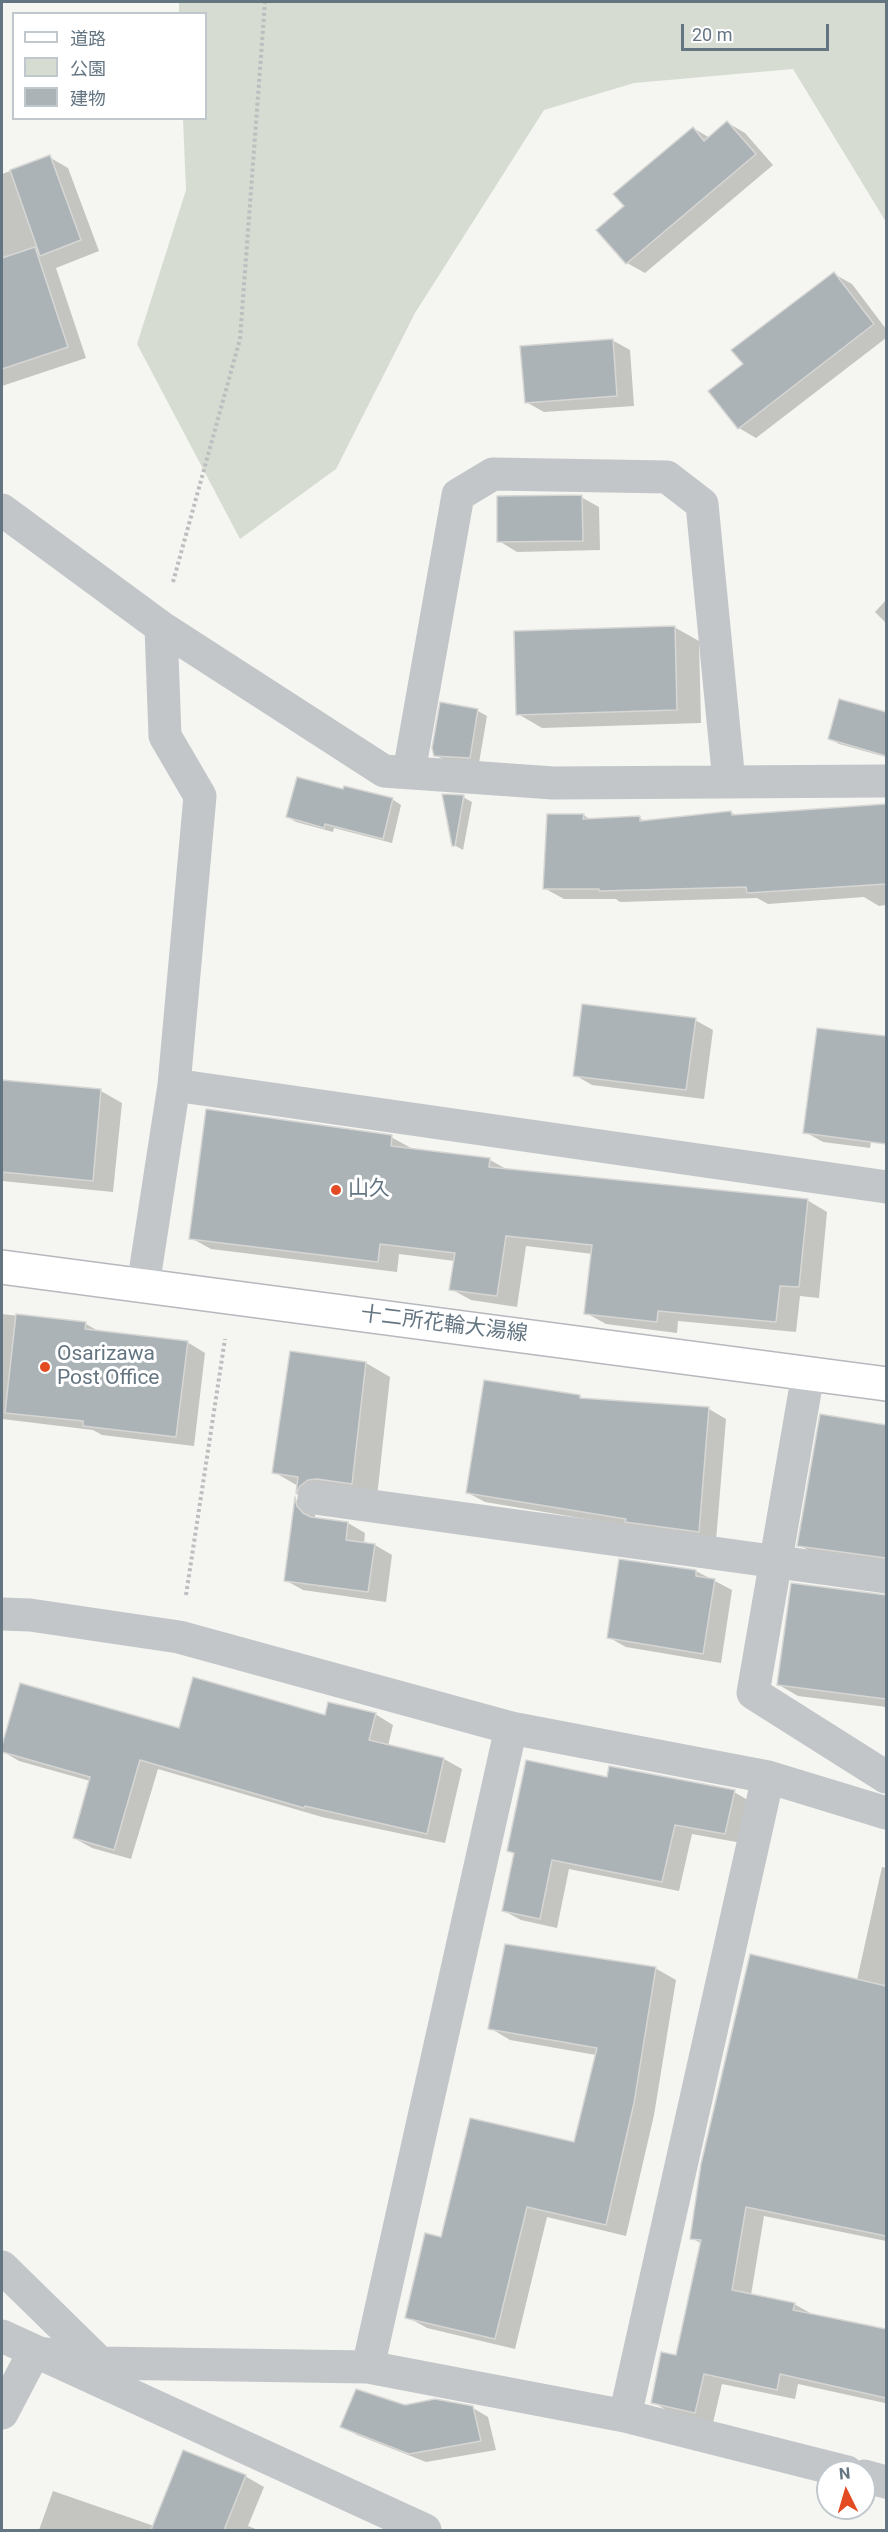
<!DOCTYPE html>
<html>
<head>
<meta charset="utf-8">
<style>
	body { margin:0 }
	#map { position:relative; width:888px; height:2532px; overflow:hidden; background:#f5f5f1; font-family:Roboto,"Noto Sans JP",sans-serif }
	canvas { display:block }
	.frame { position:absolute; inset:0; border:3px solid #647582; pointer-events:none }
	.legend { position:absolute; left:12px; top:12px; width:195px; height:108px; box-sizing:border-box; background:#fff; border:2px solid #c1c8cd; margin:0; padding:8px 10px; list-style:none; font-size:18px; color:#647582 }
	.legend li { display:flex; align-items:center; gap:12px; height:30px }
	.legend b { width:30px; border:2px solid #c1c8cd }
	.north { position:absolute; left:816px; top:2460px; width:60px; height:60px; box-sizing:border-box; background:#fff; border:2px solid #c1c8cd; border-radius:50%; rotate:355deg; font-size:16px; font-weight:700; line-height:24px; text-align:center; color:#647582 }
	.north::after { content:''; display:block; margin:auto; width:21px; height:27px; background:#e34b23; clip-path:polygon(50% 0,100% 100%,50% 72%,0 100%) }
	.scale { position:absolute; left:681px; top:24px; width:148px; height:27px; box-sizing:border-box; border:3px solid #647582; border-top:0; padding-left:8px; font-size:18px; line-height:21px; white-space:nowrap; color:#647582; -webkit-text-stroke:4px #fff; paint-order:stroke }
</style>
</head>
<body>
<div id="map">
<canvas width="888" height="2532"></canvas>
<div class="frame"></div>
<ul class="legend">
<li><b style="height:8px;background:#fff"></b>道路</li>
<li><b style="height:16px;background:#d6dcd2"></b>公園</li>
<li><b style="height:16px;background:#abb3b7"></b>建物</li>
</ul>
<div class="north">N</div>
<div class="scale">20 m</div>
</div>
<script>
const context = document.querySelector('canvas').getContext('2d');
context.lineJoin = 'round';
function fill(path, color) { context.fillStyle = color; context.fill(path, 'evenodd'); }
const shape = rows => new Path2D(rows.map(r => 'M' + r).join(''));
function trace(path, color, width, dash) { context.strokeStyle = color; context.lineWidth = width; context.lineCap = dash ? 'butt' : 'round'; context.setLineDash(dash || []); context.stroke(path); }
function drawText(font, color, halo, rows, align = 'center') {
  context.font = font + ' Roboto,"Noto Sans JP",sans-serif'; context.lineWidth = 6; context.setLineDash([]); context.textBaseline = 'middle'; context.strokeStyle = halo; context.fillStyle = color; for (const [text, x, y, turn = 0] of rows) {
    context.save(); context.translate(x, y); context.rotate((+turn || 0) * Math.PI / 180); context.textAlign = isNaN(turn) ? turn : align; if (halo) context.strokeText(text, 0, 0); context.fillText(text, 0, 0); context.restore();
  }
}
fill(shape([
	[179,2,886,2,886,222,793,69,634,83,544,110,415,313,336,469,240,539,137,344,186,190,183,119,206,118,206,14,179,13]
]), '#d6dcd2');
fill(shape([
	[728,123,745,133,773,165,645,273,627,263,598,230,626,207,693,128,710,138],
	[49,157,68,168,99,251,56,268,86,358,2,386,2,174],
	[834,274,852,284,886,329,886,338,756,438,739,428,745,364],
	[612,340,630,350,634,406,544,412,526,402],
	[581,497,599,507,600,550,517,552,499,541],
	[886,600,886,623,875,612],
	[674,627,699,641,701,723,542,728,518,714],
	[840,701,886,713,886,757,839,744,830,739],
	[478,711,487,716,479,763,444,760,435,755],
	[344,791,392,799,401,805,392,843,334,828,333,832,296,822,288,817],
	[463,797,472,802,463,850,454,845],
	[886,806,886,905,879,906,864,897,768,904,757,898,620,902,616,899,564,899,544,888,583,815,592,820,639,818,647,822,731,812,737,816],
	[695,1020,713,1030,704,1099,592,1085,575,1075],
	[818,1029,886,1038,886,1138,872,1136,870,1148,823,1142,805,1132],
	[2,1081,101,1091,122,1103,113,1192,2,1181],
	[391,1137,411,1148,411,1150,490,1160,508,1170,807,1200,827,1212,819,1298,800,1296,796,1332,678,1321,677,1333,606,1324,586,1313,593,1254,526,1246,517,1307,471,1300,451,1289,455,1261,399,1254,397,1272,211,1249,191,1238],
	[2,1314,86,1324,100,1332,187,1342,205,1353,194,1446,102,1435,93,1430,2,1419],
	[366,1363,390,1377,377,1497,321,1507,297,1494,298,1486,274,1472],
	[579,1397,584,1399,709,1409,726,1419,716,1541,485,1502,468,1493],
	[821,1416,886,1427,886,1566,819,1556,799,1545],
	[297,1499,313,1508,316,1519,348,1523,365,1533,364,1544,375,1545,392,1555,386,1602,303,1590,285,1580],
	[696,1571,732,1590,721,1663,626,1647,608,1637],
	[884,1597,886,1597,886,1707,798,1696,779,1685],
	[21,1685,180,1730,375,1714,393,1725,388,1746,444,1759,462,1769,445,1843,322,1817,158,1769,131,1859,92,1848,74,1838,90,1781,19,1761,2,1751],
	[608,1779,734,1792,751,1802,742,1843,692,1834,679,1891,569,1869,557,1928,521,1920,504,1911,515,1854,508,1850],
	[882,1867,886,1868,886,2071,853,2063,848,2146,886,2153,886,2241,764,2216,751,2295,794,2304,812,2314,880,2330,886,2333,885,2403,798,2384,795,2399,722,2384,713,2423,671,2413,653,2402,677,2357,702,2244,692,2238,857,1980],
	[655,1968,676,1980,654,2115,626,2236,547,2217,515,2349,427,2328,407,2317,442,2238,575,2143,596,2055,510,2040,490,2028],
	[405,2406,473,2408,488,2417,496,2450,426,2462,357,2435,342,2426],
	[184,2452,245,2476,264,2487,248,2526,258,2530,39,2530,53,2491,154,2526]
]), '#0003');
const building = shape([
	[727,121,756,154,626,264,596,230,624,206,613,194,693,127,704,141,727,121],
	[50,155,81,240,40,256,10,170,50,155],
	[35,247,68,347,2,369,2,258,35,247],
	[834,272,874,324,738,429,708,391,743,364,731,350,834,272],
	[613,339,617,396,525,403,520,346,613,339],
	[582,495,583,541,497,542,497,496,582,495],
	[675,626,677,710,516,715,514,631,675,626],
	[839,699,886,712,886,756,828,739,839,699],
	[440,702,478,709,470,758,434,756,432,748,440,702],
	[297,777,343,789,344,786,393,798,383,839,325,824,324,828,286,817,297,777],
	[442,794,464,795,455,846,452,846,442,794],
	[886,804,886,884,747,893,746,887,599,891,599,889,543,889,547,814,584,814,583,819,640,816,640,821,731,811,732,815,886,804],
	[582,1004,696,1018,686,1090,573,1076,582,1004],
	[817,1028,886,1036,886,1144,803,1133,817,1028],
	[2,1080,101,1089,93,1181,2,1172,2,1080],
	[206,1109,392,1135,391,1146,490,1158,489,1167,808,1199,799,1287,780,1286,776,1322,658,1311,657,1322,584,1314,592,1245,506,1236,497,1296,449,1290,455,1253,380,1244,378,1262,189,1239,206,1109],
	[16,1314,86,1322,85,1329,188,1341,176,1437,83,1426,83,1421,5,1413,16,1314],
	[290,1351,366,1362,352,1484,317,1479,308,1480,300,1486,296,1494,298,1477,272,1473,290,1351],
	[484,1380,580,1395,580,1398,709,1407,699,1532,625,1522,626,1519,466,1493,484,1380],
	[820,1414,886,1425,886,1558,797,1546,820,1414],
	[295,1497,297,1506,303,1513,311,1517,348,1522,346,1540,375,1544,368,1592,284,1581,295,1497],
	[619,1559,696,1570,696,1576,715,1579,703,1654,607,1638,619,1559],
	[791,1583,886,1595,886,1699,777,1685,791,1583],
	[193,1677,325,1715,328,1702,376,1713,369,1740,444,1758,427,1834,305,1806,304,1808,140,1760,114,1850,73,1838,90,1777,2,1752,2,1745,20,1683,179,1728,193,1677],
	[526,1760,607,1777,609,1766,735,1790,725,1834,675,1825,662,1882,552,1860,540,1919,502,1911,514,1853,507,1851,526,1760],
	[505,1944,656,1967,634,2103,606,2225,527,2207,495,2339,405,2318,425,2233,441,2237,470,2118,574,2142,597,2048,488,2029,505,1944],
	[750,1954,886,1986,886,2236,746,2207,732,2290,795,2303,793,2310,886,2329,886,2398,780,2374,777,2390,704,2374,695,2413,651,2403,661,2352,676,2355,701,2240,690,2239,701,2164,750,1954],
	[356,2389,405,2405,435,2399,473,2406,481,2441,409,2454,340,2427,356,2389],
	[183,2450,246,2475,224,2530,151,2530,183,2450]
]);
fill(building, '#abb3b7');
trace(building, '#d6d6d4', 1.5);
const primary = shape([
	[2,1267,886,1384]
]);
trace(primary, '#b5b9bd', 36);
trace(shape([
	[173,582,240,339,265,2],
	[186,1595,225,1339]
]), '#bcbec0', 4, [3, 3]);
trace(shape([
	[2,510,161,627,165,736,200,796,174,1085,143,1286],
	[161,627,384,771,553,783,886,781],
	[409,772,458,495,493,474,667,477,702,504,729,782],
	[174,1085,886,1187],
	[808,1374,753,1693,886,1777],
	[314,1498,886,1577],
	[2,1614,30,1615,179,1637,511,1728,768,1777,886,1813],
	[2,2267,100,2363],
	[2,2336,425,2530],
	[368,2367,511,1728],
	[2,2413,34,2352,100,2363,368,2367,625,2416,847,2472],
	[625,2416,768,1777],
	[864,2476,886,2482]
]), '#c2c6c9', 33);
trace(primary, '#fff', 33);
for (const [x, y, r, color] of [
	[336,1190,6,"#e34b23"],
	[45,1367,6,"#e34b23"]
]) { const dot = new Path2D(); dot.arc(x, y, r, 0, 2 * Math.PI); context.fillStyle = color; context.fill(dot); trace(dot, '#fff', 2); }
drawText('21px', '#647582', '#fff', [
	["山久",348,1190],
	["Osarizawa",57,1355],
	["Post Office",57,1379]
], 'left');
drawText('21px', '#647582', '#fff', [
	["十二所花輪大湯線",444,1325,7]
]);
</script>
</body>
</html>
